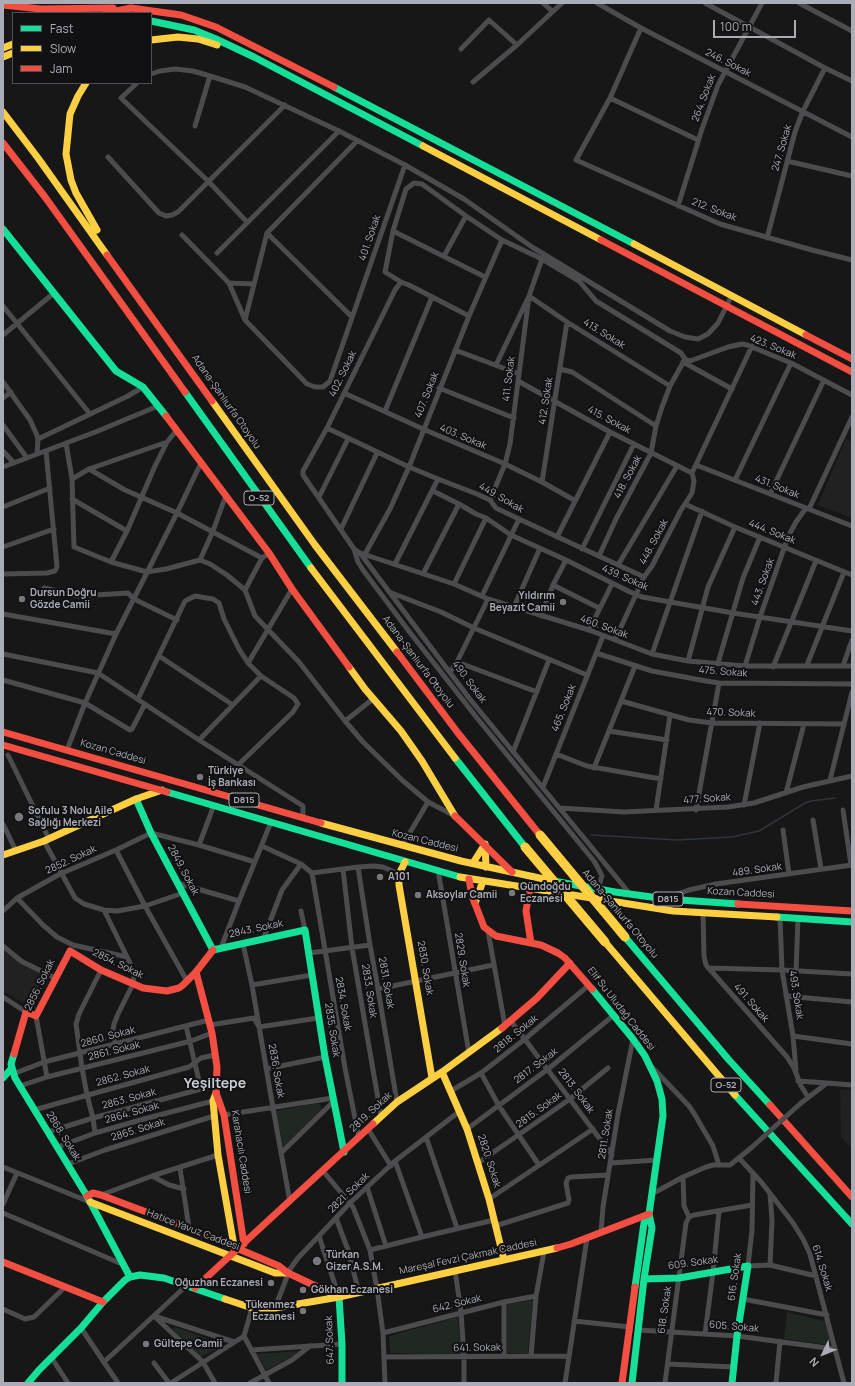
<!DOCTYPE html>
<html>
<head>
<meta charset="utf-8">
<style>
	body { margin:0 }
	#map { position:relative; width:855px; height:1386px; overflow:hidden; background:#171717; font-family:Manrope,sans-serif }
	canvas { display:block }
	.frame { position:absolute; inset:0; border:4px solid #aaadb6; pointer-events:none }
	.legend { position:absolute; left:12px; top:12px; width:140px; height:72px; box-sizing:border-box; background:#111113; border:1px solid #4e4f54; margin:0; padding:5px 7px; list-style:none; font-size:12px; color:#aaadb6 }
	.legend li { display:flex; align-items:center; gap:8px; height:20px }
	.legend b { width:20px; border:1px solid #4e4f54 }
	.north { position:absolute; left:803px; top:1334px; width:40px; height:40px; -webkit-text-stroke:3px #111113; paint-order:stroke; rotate:227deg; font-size:11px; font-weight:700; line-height:16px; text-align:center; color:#aaadb6 }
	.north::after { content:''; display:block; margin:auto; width:14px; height:18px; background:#aaadb6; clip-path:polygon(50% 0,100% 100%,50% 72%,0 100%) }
	.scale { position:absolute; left:713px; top:20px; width:83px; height:18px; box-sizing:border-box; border:2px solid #aaadb6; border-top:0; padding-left:5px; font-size:12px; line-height:14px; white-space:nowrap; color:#aaadb6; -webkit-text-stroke:3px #111113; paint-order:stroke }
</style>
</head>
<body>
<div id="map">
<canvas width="855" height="1386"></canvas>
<div class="frame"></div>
<ul class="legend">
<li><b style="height:5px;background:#16e098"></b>Fast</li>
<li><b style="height:5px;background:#ffcf43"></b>Slow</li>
<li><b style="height:5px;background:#f24e42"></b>Jam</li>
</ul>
<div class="north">N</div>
<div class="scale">100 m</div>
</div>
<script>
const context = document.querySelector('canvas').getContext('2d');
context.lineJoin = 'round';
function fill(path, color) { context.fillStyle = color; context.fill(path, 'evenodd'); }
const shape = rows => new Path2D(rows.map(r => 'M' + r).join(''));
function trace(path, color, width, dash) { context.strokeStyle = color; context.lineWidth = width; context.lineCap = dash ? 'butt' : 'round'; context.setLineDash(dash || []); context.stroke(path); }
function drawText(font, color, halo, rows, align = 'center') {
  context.font = font + ' Manrope,sans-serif'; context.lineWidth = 4; context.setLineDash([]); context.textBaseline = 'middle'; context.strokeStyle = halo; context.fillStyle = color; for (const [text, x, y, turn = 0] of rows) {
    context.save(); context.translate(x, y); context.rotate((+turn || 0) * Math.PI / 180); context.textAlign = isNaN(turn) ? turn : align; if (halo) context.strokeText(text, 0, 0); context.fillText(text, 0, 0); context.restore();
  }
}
fill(shape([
	[846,439,852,442,852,518,818,505],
	[3,949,10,956,49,979,32,1008,3,991],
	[840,1089,852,1090,852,1149,841,1137]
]), '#212122');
fill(shape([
	[319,1103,322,1109,285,1146,283,1146,276,1111],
	[533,1300,528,1353,507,1353,507,1304],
	[787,1312,828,1322,831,1343,830,1345,784,1339],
	[458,1317,461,1356,390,1353,389,1336],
	[176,1327,224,1345,201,1357,172,1329],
	[299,1351,290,1358,266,1370,257,1354]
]), '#212722');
trace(shape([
	[591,835,677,840,732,837,759,831,805,803,811,801,835,798]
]), '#2f353b', 1.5);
trace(shape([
	[543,3,552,11],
	[597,3,641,28,852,137],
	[705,3,825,68,852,81],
	[799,3,852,31],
	[641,28,610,98,576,160,720,224,812,250,852,260],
	[461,49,489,20,517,45],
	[151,74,160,71,175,69,193,71,210,76,245,87,339,131,405,165,464,199,532,247,670,331,685,337,698,339,708,334,718,323,732,295],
	[473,82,517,45,562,3],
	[137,83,121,98,208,181,247,222],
	[610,98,698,140],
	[195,126,210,76],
	[108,157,159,213,166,216,172,215,178,212,285,105],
	[787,161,852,176],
	[678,206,702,129,718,85,762,3],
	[393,231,485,277],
	[267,233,352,317],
	[182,235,229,283,245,320,307,384,315,387,323,387,330,381,405,165],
	[767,238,795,132,803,111,825,68],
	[217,253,339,131],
	[444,256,466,216],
	[401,282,395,290,327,428,303,471,303,475,354,549,360,553,469,698,630,894],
	[229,283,254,284],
	[3,306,90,414],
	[469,316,409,285,401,282,385,272,393,231,406,189,414,183,422,184,466,216,502,240,542,259,579,281,596,301,681,353,685,359,690,361,728,347,742,344,747,345,791,363,852,395],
	[245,320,267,233,357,141],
	[3,335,54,293],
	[455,350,519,374],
	[683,362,732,389],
	[496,365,529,296,567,322,670,386],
	[560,369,572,372,656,426],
	[518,381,610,432,692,473],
	[3,382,30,420,36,433,38,439,37,454],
	[439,388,514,418],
	[344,393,423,429,505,464,542,482,574,500],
	[3,398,11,392],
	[385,411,432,297],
	[3,425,27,458],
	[327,428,409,467,438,479,477,494,490,500,496,508,519,519,644,577],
	[38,439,128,396,143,387],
	[66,443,72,479,74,547,111,562,147,572,166,569,200,560,210,564,227,575,245,590,255,616,299,662,345,721,363,742,402,780,428,802,453,815],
	[3,451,14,463],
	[696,465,852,526],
	[3,467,98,431,158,406],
	[89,469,125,490,177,513,262,558,269,553],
	[692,473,752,346],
	[72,479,89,469,167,442,176,431],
	[735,480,791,363],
	[542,482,567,322],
	[433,491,459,504,476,514,486,518,511,535,566,560,630,592,642,597,733,613,852,631],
	[770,494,824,380],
	[319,497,348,439],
	[72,499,127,531],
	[490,500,505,464,510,444,529,296,542,259],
	[685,504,735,527,852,575],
	[3,507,50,488],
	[809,509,852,417],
	[341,529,377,453],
	[557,537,610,432],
	[3,547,54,529],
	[354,549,358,562,363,570,408,630,477,718,594,861,598,868,602,876,598,889],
	[582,549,634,444],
	[360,553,454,584,488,599,589,630,652,654,688,661,745,666,852,666],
	[365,554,390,509,409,467,469,316,502,240],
	[599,556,616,519,651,453,656,426,662,407,670,386,685,359],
	[200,560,213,531,226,495],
	[111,562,127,531,155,466,167,442],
	[395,564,438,479],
	[618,565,677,466],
	[3,574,47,573,55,571,57,567,46,451],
	[423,574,459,504],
	[454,584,486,518],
	[553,585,599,608],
	[44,588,79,596,128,593,134,599,177,620],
	[245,590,262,558],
	[389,592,441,612,474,628,587,675],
	[482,596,519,519],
	[514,607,540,548],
	[3,614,116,634],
	[541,616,553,585,566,560],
	[589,630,612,584],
	[615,640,644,577,652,566,681,510,692,493,694,481,692,473],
	[596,653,652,671,706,681,719,683,852,684],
	[3,654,98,673,199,740,303,806,303,817],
	[652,654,702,511],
	[159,656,233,705],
	[688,661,708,587,735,527],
	[457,662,537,692],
	[248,663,292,589],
	[718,663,743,578,760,537],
	[807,665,844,572],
	[745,666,760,617,788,537,796,522,806,508],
	[843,666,852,640],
	[773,667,816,561],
	[450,672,457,662,488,599],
	[3,680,85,703,130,730,132,729,145,704],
	[138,699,185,601,195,596,213,599,219,603,224,619,239,649,248,663,261,676,294,698,298,704,293,712,238,765],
	[621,701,689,720,712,723,844,724],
	[345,721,373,699],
	[609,731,667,740],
	[199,740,261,676],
	[67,750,85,703,116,634,177,513,201,463],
	[513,752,549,660],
	[556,754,587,766,661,779],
	[8,755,49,839],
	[594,768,635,666],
	[830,780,852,692],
	[543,787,603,636],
	[786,793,804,724],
	[744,805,760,723],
	[560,808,624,812,728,807,754,803,803,787,852,776],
	[656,810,670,715],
	[696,810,719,683],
	[843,810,851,865],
	[813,820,821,869],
	[3,824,16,851],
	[783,830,789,874],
	[44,841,75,898,84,904,104,910,117,911,145,906,183,893],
	[199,845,214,805],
	[262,846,301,864,312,873,358,867,374,866,383,867,399,874],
	[402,846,428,802],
	[116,850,145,906,187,981],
	[358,867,370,945,378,989,397,1102],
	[343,869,352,948,381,1116],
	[438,870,469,1053],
	[312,873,345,1068,359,1138],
	[177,883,239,901],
	[669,897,689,890,716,884,852,865],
	[17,898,43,925,57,937,73,945,127,957],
	[104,910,130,963,134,976,133,984,118,1014,114,1024,113,1030,115,1044],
	[3,911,17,898,60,874,116,850,151,833,199,845,255,862],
	[301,911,305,930],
	[703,912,704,956,706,965,787,1057,794,1068,801,1086,808,1097],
	[780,918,782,970,793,1036,796,1070],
	[488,931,505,1026],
	[263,940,282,890,301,864],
	[243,944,252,985,273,1108,290,1202],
	[3,946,21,961,55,978],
	[221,948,239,901,271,822],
	[309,953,370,945],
	[708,968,782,970,852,974],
	[796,971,798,919],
	[252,985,312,975],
	[378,989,493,965],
	[786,996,852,1002],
	[3,997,26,1012],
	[36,1016,47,1077],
	[511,1021,612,1155],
	[210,1025,254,1018,259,1027,318,1018],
	[186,1026,201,1089],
	[793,1036,852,1044],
	[652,1067,689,1106,695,1115,713,1146,719,1165],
	[266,1069,325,1057],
	[481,1073,499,1106,539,1165],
	[13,1074,44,1062,209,1020],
	[798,1081,827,1083],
	[20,1086,47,1077,191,1041,212,1033],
	[451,1091,481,1073,525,1039,589,985],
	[801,1103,827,1083,852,1085],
	[34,1110,189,1067,201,1058,215,1055],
	[224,1115,333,1098],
	[368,1129,391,1166],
	[467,1129,548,1069,614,1015],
	[48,1132,93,1118,216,1085],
	[95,1133,93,1118,87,1095,82,1068,76,1024,79,1014,101,970],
	[426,1137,457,1228],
	[58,1147,95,1133,144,1119,213,1101],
	[281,1153,334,1101],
	[395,1161,422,1237],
	[478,1163,570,1099,608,1068],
	[611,1163,657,1160],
	[68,1164,105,1150,214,1116],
	[3,1167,90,1202],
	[180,1168,189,1228],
	[323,1171,353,1207,370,1250,377,1289,383,1333,385,1383],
	[753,1173,752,1230,748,1266,770,1265,816,1276],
	[152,1176,169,1185,184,1189],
	[683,1177,684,1206,689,1217],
	[367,1187,386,1246],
	[652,1194,683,1177,706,1167,713,1165,730,1165,751,1148],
	[101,1195,152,1176,218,1155],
	[489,1199,593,1129],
	[3,1204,17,1173],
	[3,1213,122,1264],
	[689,1217,694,1215,752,1205],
	[336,1218,348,1250,359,1293],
	[495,1226,568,1203,569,1200,566,1183,568,1178,571,1177,608,1175],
	[601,1232,603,1207,618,1114,633,1039],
	[319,1236,339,1297],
	[370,1250,422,1237,494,1220],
	[770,1265,772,1220,770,1194],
	[455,1270,461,1312,464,1357,464,1383],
	[743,1299,827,1315],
	[252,1308,244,1336,269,1383],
	[275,1308,290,1269,298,1258,350,1203,395,1161,460,1111],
	[3,1309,25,1319,34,1317,65,1287],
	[154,1316,203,1362,215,1383],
	[157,1317,234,1342],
	[574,1321,630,1327],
	[81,1328,118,1383],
	[638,1330,737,1336,835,1349,810,1254,803,1239,793,1223,762,1183,739,1158],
	[383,1333,504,1302,536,1296],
	[705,1334,713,1272,719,1211],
	[835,1349,844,1383],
	[251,1350,342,1344],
	[504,1356,504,1302],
	[531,1356,536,1296,544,1252],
	[51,1357,68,1383],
	[385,1357,569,1356],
	[104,1362,187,1285],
	[154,1363,169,1383],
	[668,1364,733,1367],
	[171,1383,244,1336],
	[250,1383,292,1360,310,1346],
	[565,1383,587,1238],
	[665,1383,686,1223,689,1217],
	[776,1383,780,1341]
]), '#4c4c4f', 5);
trace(shape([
	[151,21,194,30,216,39,254,57,423,146],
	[334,87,634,244],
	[3,229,116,371,143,387,166,416],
	[185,392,311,568],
	[455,758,525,847],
	[167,792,460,877],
	[136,799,151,833,213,950],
	[553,881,615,892,666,899,738,904],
	[777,917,852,922],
	[625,937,729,1060,770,1105],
	[213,950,305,930,325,1057,344,1152],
	[592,989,633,1039,645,1056,657,1081,662,1099,663,1116,649,1214,644,1223,635,1287],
	[14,1054,11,1064,15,1078,87,1196,130,1277],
	[3,1078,11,1069],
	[735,1095,852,1224],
	[644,1279,679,1278,748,1266,737,1336,732,1383],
	[324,1290,339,1297,342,1344,342,1383],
	[28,1383,39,1370,81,1328,103,1302,125,1280,130,1277,140,1275,164,1278,225,1299],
	[632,1383,644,1279,652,1228,649,1214]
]), '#16e098', 7);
trace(shape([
	[151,40,178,37,198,39,217,45],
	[3,48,13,44],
	[3,57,13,53],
	[86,83,78,96,70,114,66,154,71,180,76,193,97,230],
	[3,112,38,158,107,255],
	[423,146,601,240],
	[634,244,806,335],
	[212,401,315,545,397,652],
	[311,568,455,758],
	[349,667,365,689,401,731,422,761,455,816],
	[321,823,461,861,553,881],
	[485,844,486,867],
	[3,855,44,841,136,799,162,790],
	[405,862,399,874,399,885,432,1078],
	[473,863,485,844],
	[460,877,673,911,777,917],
	[475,903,483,881],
	[605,942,735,1095],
	[442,1072,467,1129,489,1199,504,1260],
	[216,1093,213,1101,218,1155,234,1246],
	[373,1124,397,1102,442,1072,502,1028],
	[90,1202,275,1273,288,1273],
	[225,1299,252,1308,275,1308,339,1297,557,1248]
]), '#ffcf43', 7);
trace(shape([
	[3,5,41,9,113,8],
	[106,13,131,8,181,15,216,27,334,87],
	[3,143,45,197,185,392],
	[601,240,852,372],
	[107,255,212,401],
	[806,335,852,359],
	[166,416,269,553,292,589,349,667],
	[397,652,458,733,540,835],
	[3,732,321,823],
	[3,745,167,792],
	[455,816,512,872],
	[469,879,472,896,484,927,496,936,541,945,558,953,565,958,592,989],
	[530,887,526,911,531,943],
	[738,904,852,911],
	[196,972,212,1033,217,1067,216,1093,224,1115,244,1244],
	[502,1028,537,998,570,963],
	[14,1054,26,1012,36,1016,70,951,101,970,143,988,167,991,179,988,183,985,196,972,213,950],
	[770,1105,852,1197],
	[87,1196,93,1193,101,1195,189,1228,279,1266,288,1273,324,1290],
	[557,1248,571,1244,649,1214],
	[3,1262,103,1302],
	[195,1288,373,1124],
	[622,1383,635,1287]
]), '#f24e42', 7);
trace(shape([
	[751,1148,801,1103]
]), '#4c4c4f', 5);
trace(shape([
	[540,835,625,937],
	[525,847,605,942]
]), '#ffcf43', 9);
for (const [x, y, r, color] of [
	[22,599,4,"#77787e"],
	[563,602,4,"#77787e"],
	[200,777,4,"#77787e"],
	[19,817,5,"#77787e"],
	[380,877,4,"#77787e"],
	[512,893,4,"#77787e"],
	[418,895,4,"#77787e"],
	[317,1261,5,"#77787e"],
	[271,1283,4,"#77787e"],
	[303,1290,4,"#77787e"],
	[303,1311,4,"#77787e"],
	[146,1344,4,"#77787e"]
]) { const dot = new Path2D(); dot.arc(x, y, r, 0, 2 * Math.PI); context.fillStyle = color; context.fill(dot); trace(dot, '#111113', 1.5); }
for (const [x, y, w] of [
	[259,498,30],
	[244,800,30],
	[668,899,30],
	[726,1085,30]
]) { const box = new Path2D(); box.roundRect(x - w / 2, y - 7, w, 14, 3); context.fillStyle = '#111113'; context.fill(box); trace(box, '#aaadb6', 1); }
drawText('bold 9px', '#aaadb6', null, [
	["O-52",259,498],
	["D815",244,800],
	["D815",668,899],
	["O-52",726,1085]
]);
drawText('10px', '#aaadb6', '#111113', [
	["246. Sokak",728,63,27],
	["264. Sokak",704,98,-69],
	["247. Sokak",782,148,-74],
	["212. Sokak",714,210,21],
	["401. Sokak",370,238,-71],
	["413. Sokak",604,334,32],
	["423. Sokak",773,347,22],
	["402. Sokak",343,374,-64],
	["411. Sokak",509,379,-83],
	["407. Sokak",427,395,-68],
	["412. Sokak",546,401,-81],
	["Adana-Şanlıurfa Otoyolu",226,402,55],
	["415. Sokak",609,420,28],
	["403. Sokak",463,437,23],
	["418. Sokak",628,477,-62],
	["431. Sokak",777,487,22],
	["449. Sokak",501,498,30],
	["444. Sokak",772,532,22],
	["448. Sokak",654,542,-62],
	["439. Sokak",625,578,24],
	["443. Sokak",763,582,-70],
	["460. Sokak",604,627,20],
	["Adana-Şanlıurfa Otoyolu",418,662,53],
	["475. Sokak",723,672,4],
	["490. Sokak",469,682,53],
	["465. Sokak",564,708,-68],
	["470. Sokak",731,713,2],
	["Kozan Caddesi",113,752,16],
	["477. Sokak",707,799,-4],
	["Kozan Caddesi",425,841,14],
	["2852. Sokak",71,860,-25],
	["2849. Sokak",183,870,62],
	["489. Sokak",757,870,-8],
	["Kozan Caddesi",741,893,3],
	["Adana-Şanlıurfa Otoyolu",620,914,50],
	["2843. Sokak",256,929,-12],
	["2829. Sokak",462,960,81],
	["2854. Sokak",118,964,26],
	["2830. Sokak",425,968,80],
	["2831. Sokak",386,983,80],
	["2856. Sokak",40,985,-64],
	["2833. Sokak",369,991,81],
	["493. Sokak",796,995,81],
	["491. Sokak",751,1003,49],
	["2834. Sokak",343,1004,80],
	["Elif Su Uludağ Caddesi",621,1009,52],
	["2835. Sokak",332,1030,81],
	["2818. Sokak",516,1034,-39],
	["2860. Sokak",108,1037,-15],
	["2861. Sokak",114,1051,-14],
	["2817. Sokak",536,1066,-37],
	["2836. Sokak",276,1071,80],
	["2862. Sokak",123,1076,-15],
	["2813. Sokak",576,1091,53],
	["2863. Sokak",129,1099,-15],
	["2815. Sokak",539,1110,-36],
	["2819. Sokak",371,1112,-43],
	["2864. Sokak",132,1113,-16],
	["2865. Sokak",138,1130,-17],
	["2811. Sokak",606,1134,-81],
	["2868. Sokak",63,1136,58],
	["Karahacılı Caddesi",241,1152,81],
	["2820. Sokak",489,1161,72],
	["2821. Sokak",349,1193,-44],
	["Hatice Yavuz Caddesi",193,1230,21],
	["Mareşal Fevzi Çakmak Caddesi",468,1257,-12],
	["609. Sokak",693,1263,-8],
	["614. Sokak",822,1268,73],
	["616. Sokak",735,1277,-82],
	["642. Sokak",457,1304,-14],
	["618. Sokak",665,1310,-82],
	["605. Sokak",734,1327,5],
	["647. Sokak",330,1340,-92],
	["641. Sokak",477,1348,-1]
]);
drawText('bold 10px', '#aaadb6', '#111113', [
	["Dursun Doğru",30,593],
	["Gözde Camii",30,605],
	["Yıldırım",555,596,"right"],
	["Beyazıt Camii",555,608,"right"],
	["Türkiye",208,771],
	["İş Bankası",208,783],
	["Sofulu 3 Nolu Aile",28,811],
	["Sağlığı Merkezi",28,823],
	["A101",388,877],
	["Gündoğdu",520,887],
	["Eczanesi",520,899],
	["Aksoylar Camii",426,895],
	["Türkan",326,1255],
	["Gizer A.S.M.",326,1267],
	["Oğuzhan Eczanesi",263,1283,"right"],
	["Gökhan Eczanesi",311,1290],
	["Tükenmez",295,1305,"right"],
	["Eczanesi",295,1317,"right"],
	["Gültepe Camii",154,1344]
], 'left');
drawText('bold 14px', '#caccd3', '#111113', [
	["Yeşiltepe",215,1084]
]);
</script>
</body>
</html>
